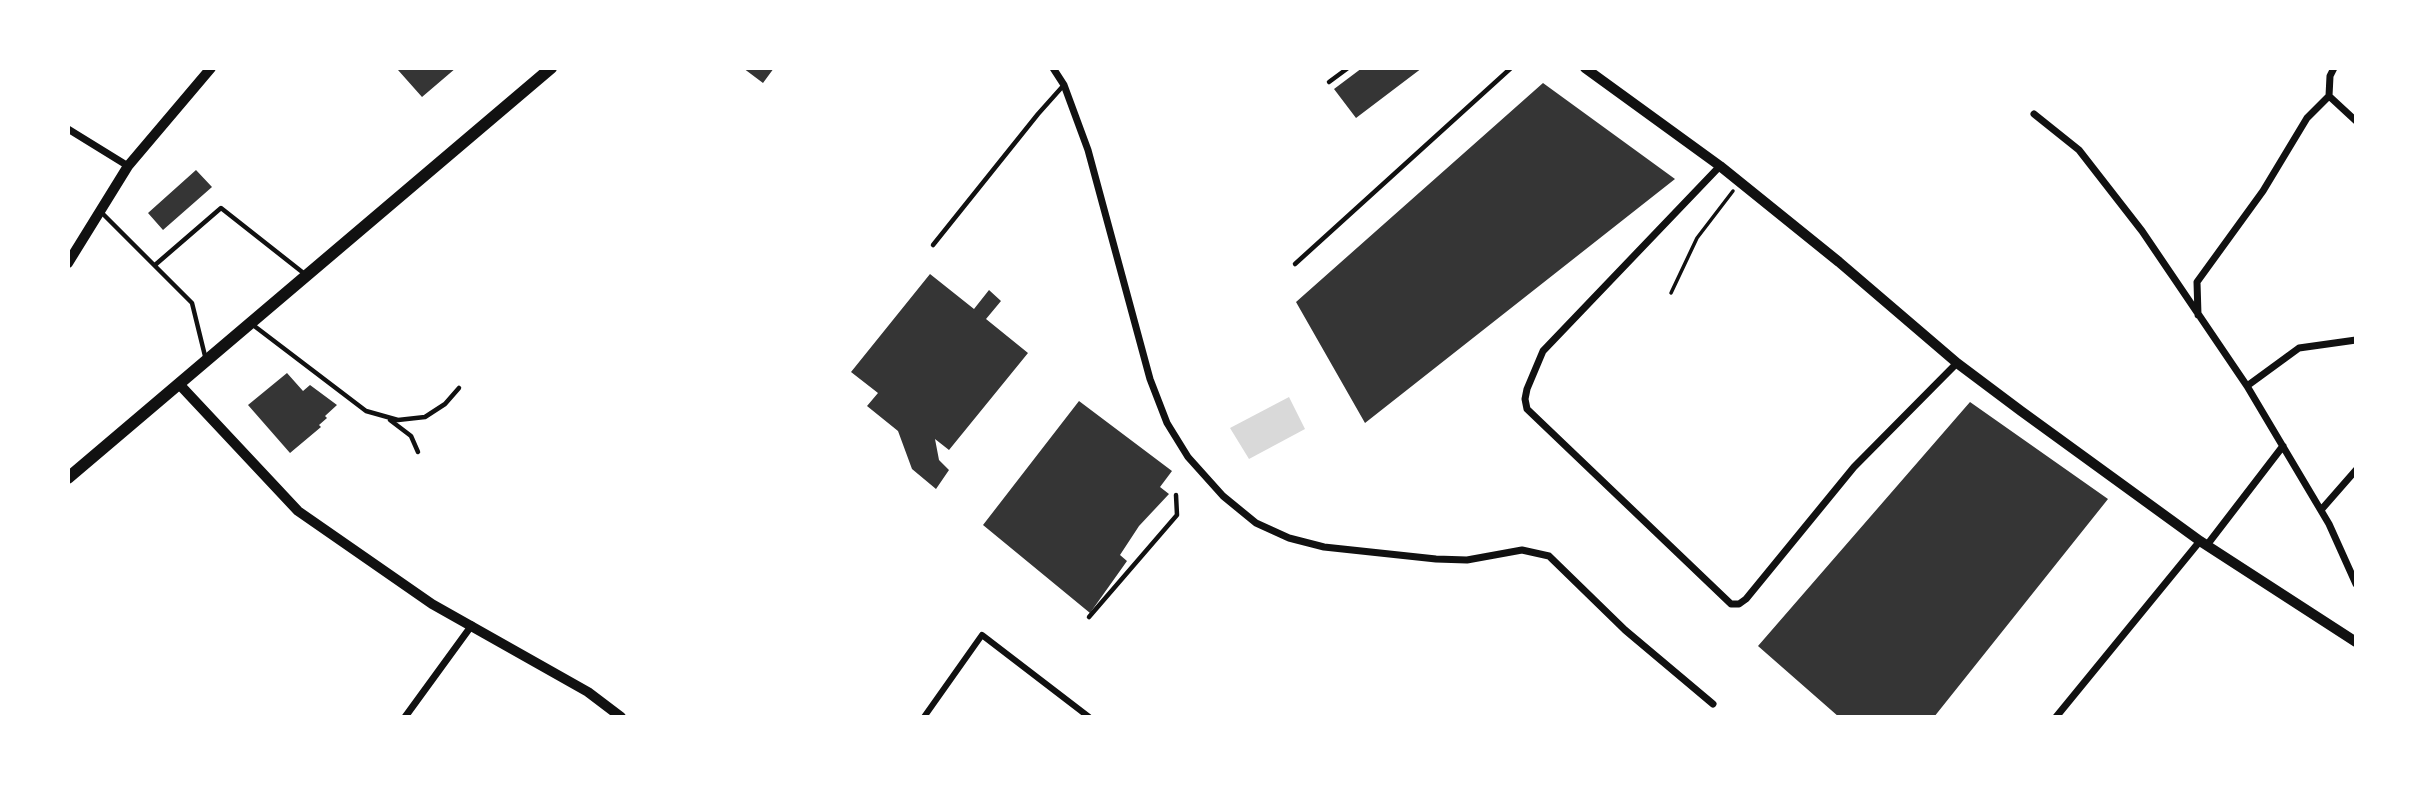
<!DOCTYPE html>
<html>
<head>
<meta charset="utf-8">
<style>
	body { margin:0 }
	#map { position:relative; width:2424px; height:785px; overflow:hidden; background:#fff; font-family:"PT Sans",sans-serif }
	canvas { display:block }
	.frame { position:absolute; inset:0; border:70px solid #fff; pointer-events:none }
</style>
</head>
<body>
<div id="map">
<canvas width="2424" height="785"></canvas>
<div class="frame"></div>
</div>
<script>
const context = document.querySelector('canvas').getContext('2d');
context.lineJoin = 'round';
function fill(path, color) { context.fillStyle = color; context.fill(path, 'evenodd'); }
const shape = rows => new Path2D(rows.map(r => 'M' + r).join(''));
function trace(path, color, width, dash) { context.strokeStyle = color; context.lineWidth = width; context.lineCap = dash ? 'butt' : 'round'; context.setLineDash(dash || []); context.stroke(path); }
fill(shape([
	[1289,397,1305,429,1249,459,1230,428]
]), '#d9d9d9');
fill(shape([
	[399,68,456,68,422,97,398,70],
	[743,68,774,68,763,83],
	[1362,68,1422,68,1356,118,1334,89],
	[1543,83,1675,179,1365,423,1296,302],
	[196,170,212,187,163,230,148,213],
	[930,274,974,309,989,290,1001,301,986,319,1028,353,949,450,935,439,939,460,949,470,936,489,912,469,898,431,867,406,878,393,851,372],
	[287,373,303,391,310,385,337,405,325,416,327,418,319,425,321,427,290,453,248,405],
	[1079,401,1172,471,1160,487,1169,494,1139,526,1120,555,1127,561,1090,613,983,525],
	[1970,402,2108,499,1934,717,1839,717,1758,646]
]), '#353535');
trace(shape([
	[1671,293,1697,238,1733,191]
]), '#111', 3.5);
trace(shape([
	[1329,82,1348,68],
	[101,212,192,303,206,360],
	[933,245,1038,114,1063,86],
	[1295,264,1511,68],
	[155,265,221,208,306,275],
	[253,325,366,411,398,420,425,417,445,404,459,388],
	[390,420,411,436,418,452],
	[1089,617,1177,515,1176,495]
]), '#111', 4.5);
trace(shape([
	[924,717,982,635,1089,717]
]), '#111', 6);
trace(shape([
	[1053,68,1064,85,1088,150,1150,379,1167,423,1188,457,1223,496,1256,523,1289,538,1324,547,1436,559,1467,560,1522,550,1549,556,1625,630,1713,704],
	[2329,96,2356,121],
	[2329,96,2330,76,2334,68],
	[2034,114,2079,150,2142,231,2247,386,2329,524,2356,584],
	[68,129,128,166],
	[1720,166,1543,351,1527,389,1525,399,1527,409,1731,604,1739,604,1746,599,1854,467,1957,363],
	[2198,315,2197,282,2263,191,2307,118,2329,96],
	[2247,386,2299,348,2356,340],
	[2321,510,2356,470],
	[2207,545,2283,446],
	[405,717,472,625],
	[2056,717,2200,541]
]), '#111', 7);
trace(shape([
	[1585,68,1720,166,1839,262,1957,363,2021,411,2200,541,2356,642],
	[68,263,128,166,211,68],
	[179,384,298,511,432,604,588,692,621,717]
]), '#111', 10);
trace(shape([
	[68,478,551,68]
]), '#111', 12);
</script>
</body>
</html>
